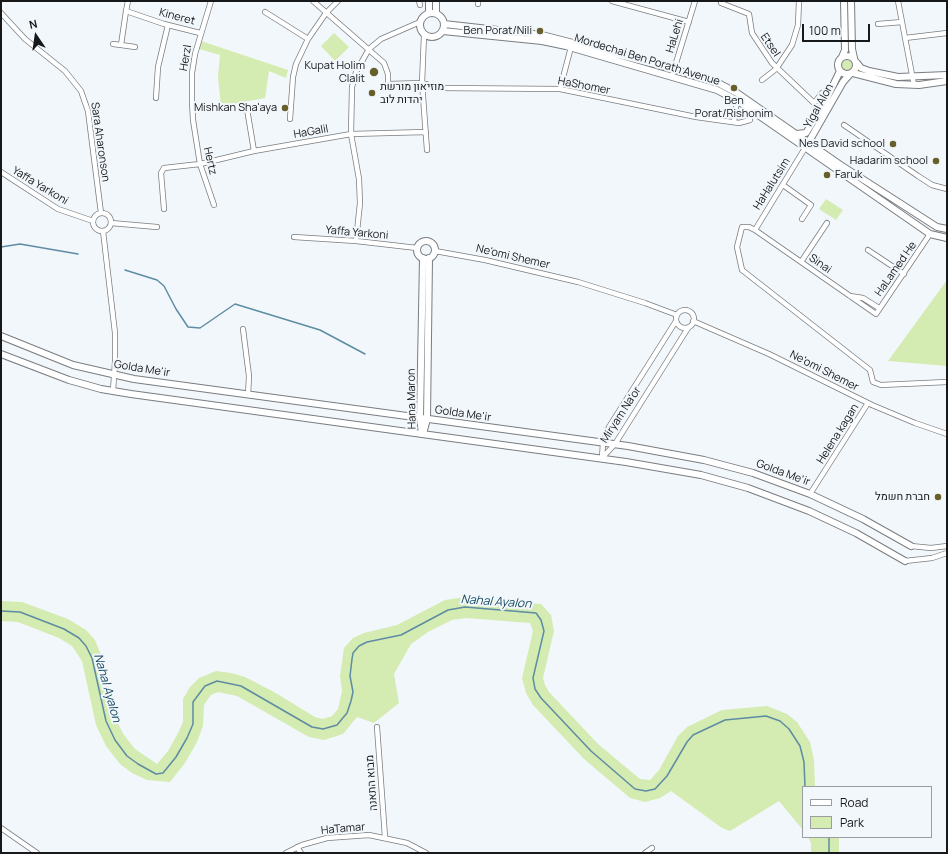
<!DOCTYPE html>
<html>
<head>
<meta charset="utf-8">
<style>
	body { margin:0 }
	#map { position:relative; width:948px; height:854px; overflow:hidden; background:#f2f7fc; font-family:Manrope,sans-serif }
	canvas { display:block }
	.frame { position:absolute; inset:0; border:2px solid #16181a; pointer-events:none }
	.legend { position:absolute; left:802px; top:786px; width:130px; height:52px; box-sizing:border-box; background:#f2f7fc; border:1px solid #9a9ea2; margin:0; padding:5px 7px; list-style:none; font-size:12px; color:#16181a }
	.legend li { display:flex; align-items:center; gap:8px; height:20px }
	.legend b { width:20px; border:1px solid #9a9ea2 }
	.north { position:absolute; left:16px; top:16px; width:40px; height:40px; -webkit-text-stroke:3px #f2f7fc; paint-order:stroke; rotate:347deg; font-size:11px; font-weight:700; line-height:16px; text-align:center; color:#16181a }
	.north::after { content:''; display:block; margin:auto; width:14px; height:18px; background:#16181a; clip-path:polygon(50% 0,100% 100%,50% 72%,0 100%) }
	.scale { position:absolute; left:802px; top:24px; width:68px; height:18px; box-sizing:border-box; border:2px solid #16181a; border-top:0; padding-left:5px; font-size:12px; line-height:14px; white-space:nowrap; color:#16181a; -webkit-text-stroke:3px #f2f7fc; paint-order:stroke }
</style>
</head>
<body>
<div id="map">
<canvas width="948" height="854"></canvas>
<div class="frame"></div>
<ul class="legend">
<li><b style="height:5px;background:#fff"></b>Road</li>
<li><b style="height:11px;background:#d4ebb1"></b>Park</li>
</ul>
<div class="north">N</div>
<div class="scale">100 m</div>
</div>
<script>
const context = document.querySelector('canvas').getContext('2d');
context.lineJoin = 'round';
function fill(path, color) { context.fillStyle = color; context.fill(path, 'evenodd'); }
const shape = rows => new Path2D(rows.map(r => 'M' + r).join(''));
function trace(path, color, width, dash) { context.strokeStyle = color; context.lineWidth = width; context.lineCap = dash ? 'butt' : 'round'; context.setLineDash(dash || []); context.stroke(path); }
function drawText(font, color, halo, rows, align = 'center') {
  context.font = font + ' Manrope,Heebo,sans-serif'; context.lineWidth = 4; context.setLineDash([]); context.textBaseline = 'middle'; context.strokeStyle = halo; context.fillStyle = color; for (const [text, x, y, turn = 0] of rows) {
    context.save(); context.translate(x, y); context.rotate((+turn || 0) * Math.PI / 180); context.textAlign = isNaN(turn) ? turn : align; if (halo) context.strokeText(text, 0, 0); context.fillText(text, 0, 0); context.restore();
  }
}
fill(shape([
	[334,33,349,47,335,61,321,46],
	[201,41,288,70,286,78,269,71,265,98,221,106,218,77,220,55,199,49],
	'839 65a8 8 0 1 1 16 0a8 8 0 1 1-16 0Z',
	[826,199,843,210,836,220,819,209],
	[947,280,947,366,888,361],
	[465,597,541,604,551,615,554,631,543,678,545,685,549,692,598,744,640,779,650,780,659,770,678,736,687,727,722,710,767,706,787,714,797,722,810,742,814,760,815,787,803,787,803,830,779,801,730,831,722,828,671,791,660,798,645,802,630,798,584,759,533,705,526,693,522,678,533,631,530,623,466,618,452,620,428,632,411,644,394,674,399,703,374,723,357,717,343,734,324,740,309,737,237,696,218,692,211,695,204,705,203,726,197,742,185,763,170,782,147,780,132,773,120,764,106,746,96,725,82,661,72,646,59,638,18,622,1,621,1,601,22,602,68,619,86,630,95,640,101,655,115,718,124,735,135,749,157,764,168,751,178,733,183,722,183,699,190,687,199,678,216,671,231,673,245,677,274,692,315,717,323,719,332,716,338,709,342,691,340,676,344,648,353,638,364,633,397,625,445,600],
	[808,837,839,837,839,853,811,853,811,843]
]), '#d4ebb1');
trace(shape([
	[1,247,20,244,78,254],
	[125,270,157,280,164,286,176,309,188,327,200,328,235,304,320,330,365,354],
	[1,611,20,612,64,629,79,638,86,646,92,658,106,721,115,740,127,756,138,764,156,774,163,773,176,757,187,738,193,724,193,702,205,686,217,681,241,686,312,727,323,729,337,725,347,713,351,701,353,692,350,676,352,659,353,653,359,646,367,642,401,635,448,610,465,607,536,613,541,620,544,631,533,678,535,689,541,698,591,751,635,789,646,791,655,789,667,776,687,742,693,735,725,720,766,716,780,721,789,729,800,746,804,762,805,787],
	[829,837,829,853]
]), '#5e8ca3', 1.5);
const street = shape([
	[128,1,126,11,164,24,200,33],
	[211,1,195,54,192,73,192,101,193,120,200,164,214,205],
	[313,1,384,63,388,74,388,84,422,83,439,88,560,89,696,117,739,123,750,120],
	[419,1,420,5],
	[612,1,689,22],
	[722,1,721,3,749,14,752,33,772,63,814,103,822,93],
	[898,1,914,85],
	[478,4,478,1],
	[126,11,121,45,135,47],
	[265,12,308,39],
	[1,13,25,39,65,71,81,91,88,111,101,213],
	[878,24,902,22],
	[424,35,422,83,427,150],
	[905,38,947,33],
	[113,44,121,45],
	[672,76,695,1],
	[762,80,776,69,792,45,798,25,799,1],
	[560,89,571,47],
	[156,98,158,67,168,25],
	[247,109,254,151],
	[290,119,293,77,296,64,308,39,326,13,338,1],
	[734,122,737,100],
	[844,125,918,176,932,185,947,189],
	[1,172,58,209,93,221],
	[783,185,811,205,802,219],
	[164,209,161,173,164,168,200,164,254,151,351,134,426,132],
	'93 222a9 9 0 1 1 18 0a9 9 0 1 1-18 0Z',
	[111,223,157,227],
	[755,230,805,148],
	[103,231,115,333,115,362,113,391],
	[930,234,876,314,755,230,749,227,742,227,737,247,742,270,870,370,873,382,881,385,947,382],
	[294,237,356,241,417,248],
	[356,241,360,203,359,179,351,134,352,87,356,72,369,49,381,39,420,22],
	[868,250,904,274],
	[435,251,485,260,578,282,645,303,677,315],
	[801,262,827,223],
	[850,296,863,298,879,308],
	'676 319a9 9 0 1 1 18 0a9 9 0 1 1-18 0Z',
	[693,321,769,354,872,405,915,423,947,434],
	[243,329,249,376,248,395],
	[602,458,603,443,609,427,676,321],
	[602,458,615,444,688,328],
	[810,494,868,403],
	[911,546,931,548,947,546],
	[905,561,932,558,947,553],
	[377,727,385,837],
	[1,828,37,853],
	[297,847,301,853],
	[286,853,302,845,327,838,369,835,407,843,426,853],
	[645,853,652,848]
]);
const secondary = shape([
	[429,1,429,13],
	[436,1,436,13],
	[851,1,852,49,854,58],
	'420 25a12 12 0 1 1 24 0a12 12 0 1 1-24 0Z',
	[444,24,542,35,674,69,720,84,737,93,839,164,937,227,947,229],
	[443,31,542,41,566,46,717,90,738,101,930,234,947,238],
	'838 65a9 9 0 1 1 18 0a9 9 0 1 1-18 0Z',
	[842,57,845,50,844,1],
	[857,63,861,68,869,71,898,77,947,75],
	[853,73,896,84,919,85,947,81],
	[796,134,806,133,824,104,840,71],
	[807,145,843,82,850,74],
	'417 250a9 9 0 1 1 18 0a9 9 0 1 1-18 0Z',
	[1,336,73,365,134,379,628,446,704,460,753,473,810,494,863,519,911,546],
	[1,354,69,380,101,389,131,394,626,462,701,475,748,488,809,511,856,533,905,561],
	[422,433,420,418,423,258],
	[423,434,427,419,429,258]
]);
trace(street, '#797d81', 6);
trace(secondary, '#797d81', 8);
trace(street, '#fff', 4.5);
trace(secondary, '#fff', 6);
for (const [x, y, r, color] of [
	[540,31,4,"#665f2c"],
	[374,72,5,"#665f2c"],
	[734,88,4,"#665f2c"],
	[372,93,4,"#665f2c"],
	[285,108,4,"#665f2c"],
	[893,144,4,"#665f2c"],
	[936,161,4,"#665f2c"],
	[827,175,4,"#665f2c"],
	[938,497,4,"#665f2c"]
]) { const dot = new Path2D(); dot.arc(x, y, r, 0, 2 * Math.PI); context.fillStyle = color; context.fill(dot); trace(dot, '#f2f7fc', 1.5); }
drawText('11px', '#16181a', '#f2f7fc', [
	["Kineret",177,17,15],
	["HaLehi",675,36,-73],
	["Etsel",770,45,56],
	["Herzl",186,58,-80],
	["Mordechai Ben Porath Avenue",647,60,17],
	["HaShomer",584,86,11],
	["Yigal Alon",819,106,-61],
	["HaGalil",311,132,-10],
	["Sara Aharonson",100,142,82],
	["Hertz",210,161,77],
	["HaHalutsim",772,184,-58],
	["Yaffa Yarkoni",40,186,31],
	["Yaffa Yarkoni",357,233,5],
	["Ne'omi Shemer",513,257,13],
	["Sinai",820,264,35],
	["HaLamed He",896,269,-55],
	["Golda Me'ir",142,369,9],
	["Ne'omi Shemer",824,371,27],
	["Hana Maron",412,399,-91],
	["Golda Me'ir",463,414,8],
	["Miryam Na'or",621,415,-57],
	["Helena kagan",838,434,-58],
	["Golda Me'ir",783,473,20],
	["מבוא התאנה",372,783,-94],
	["HaTamar",343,829,-5]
]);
drawText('11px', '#16181a', '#f2f7fc', [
	["Ben Porat/Nili",532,31],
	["Kupat Holim",365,66],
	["Clalit",365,79],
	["מוזיאון מורשת",380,87,"left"],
	["יהדות לוב",380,100,"left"],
	["Ben",734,101,"center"],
	["Porat/Rishonim",734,114,"center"],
	["Mishkan Sha'aya",277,108],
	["Nes David school",885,144],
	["Hadarim school",928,161],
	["Faruk",835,175,"left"],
	["חברת חשמל",930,497]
], 'right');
drawText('italic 12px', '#11475e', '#f2f7fc', [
	["Nahal Ayalon",496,602,4],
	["Nahal Ayalon",107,688,74]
]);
</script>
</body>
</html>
